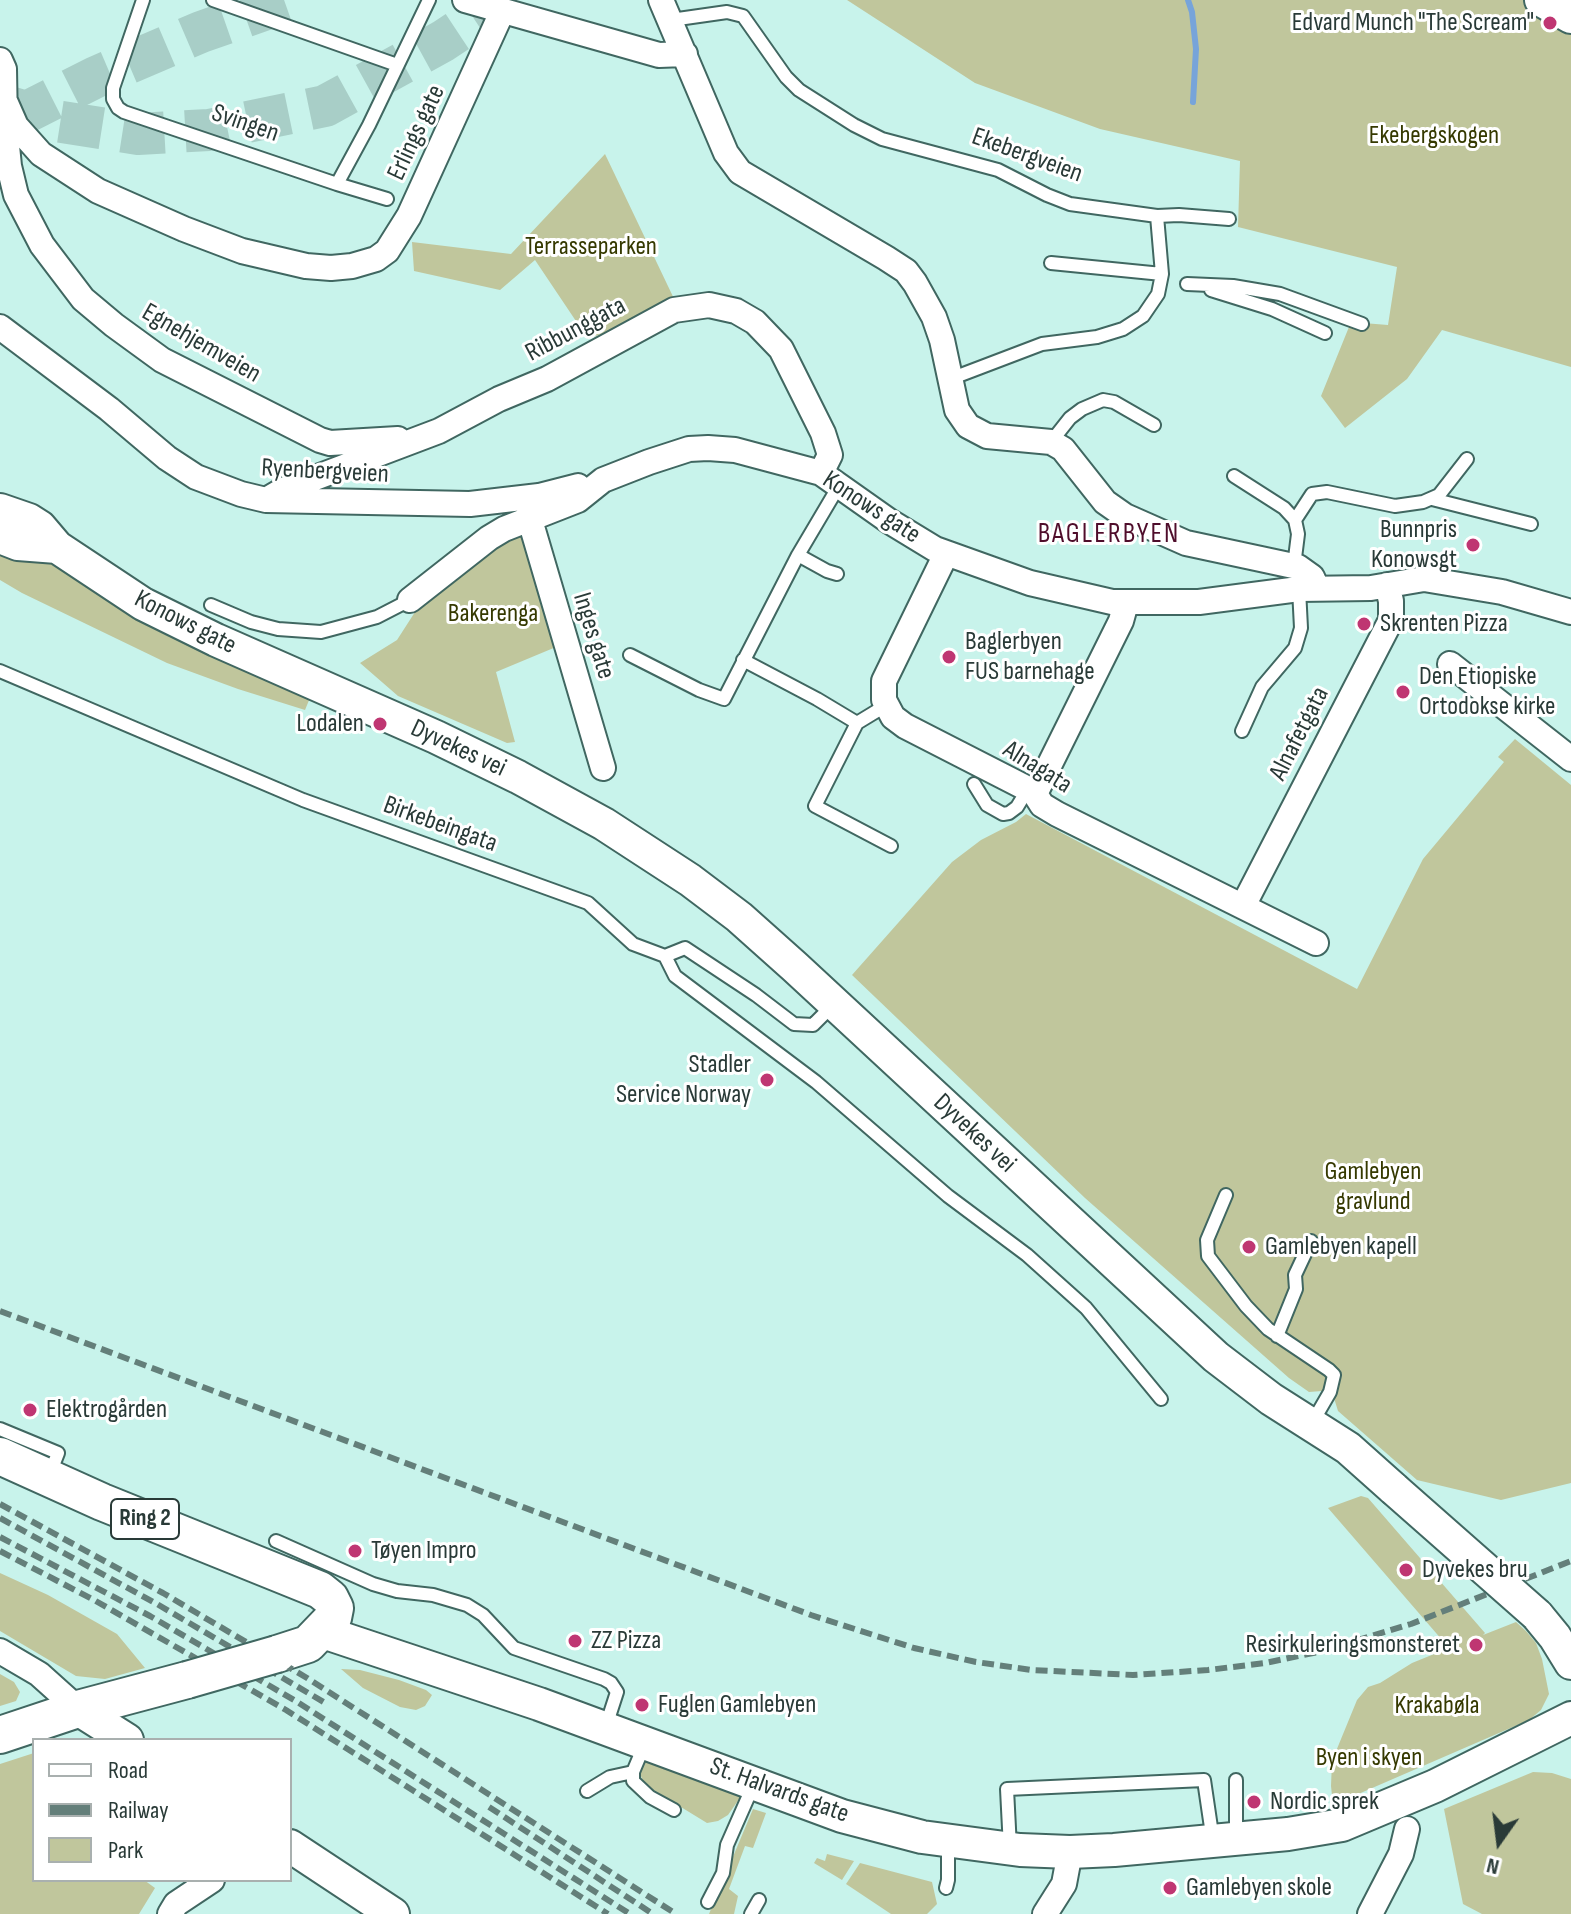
<!DOCTYPE html>
<html>
<head>
<meta charset="utf-8">
<style>
	body { margin:0 }
	#map { position:relative; width:1571px; height:1914px; overflow:hidden; background:#c8f3eb; font-family:"Sofia Sans Condensed",sans-serif }
	canvas { display:block }
	.legend { position:absolute; left:32px; top:1738px; width:260px; height:144px; box-sizing:border-box; background:#fff; border:2px solid #a9b0af; margin:0; padding:10px 14px; list-style:none; font-size:24px; color:#293a37 }
	.legend li { display:flex; align-items:center; gap:16px; height:40px }
	.legend b { width:40px; border:2px solid #a9b0af }
	.north { position:absolute; left:1459px; top:1802px; width:80px; height:80px; -webkit-text-stroke:6px #fff; paint-order:stroke; rotate:194deg; font-size:22px; font-weight:700; line-height:32px; text-align:center; color:#293a37 }
	.north::after { content:''; display:block; margin:auto; width:28px; height:36px; background:#293a37; clip-path:polygon(50% 0,100% 100%,50% 72%,0 100%) }
</style>
</head>
<body>
<div id="map">
<canvas width="1571" height="1914"></canvas>
<ul class="legend">
<li><b style="height:10px;background:#fff"></b>Road</li>
<li><b style="height:10px;background:#647f7a"></b>Railway</li>
<li><b style="height:22px;background:#c0c69c"></b>Park</li>
</ul>
<div class="north">N</div>
</div>
<script>
const context = document.querySelector('canvas').getContext('2d');
context.lineJoin = 'round';
function fill(path, color) { context.fillStyle = color; context.fill(path, 'evenodd'); }
const shape = rows => new Path2D(rows.map(r => 'M' + r).join(''));
function trace(path, color, width, dash) { context.strokeStyle = color; context.lineWidth = width; context.lineCap = dash ? 'butt' : 'round'; context.setLineDash(dash || []); context.stroke(path); }
function drawText(font, color, halo, rows, align = 'center') {
  context.font = font + ' "Sofia Sans Condensed",sans-serif'; context.lineWidth = 6; context.setLineDash([]); context.textBaseline = 'middle'; context.strokeStyle = halo; context.fillStyle = color; for (const [text, x, y, turn = 0] of rows) {
    context.save(); context.translate(x, y); context.rotate((+turn || 0) * Math.PI / 180); context.textAlign = isNaN(turn) ? turn : align; if (halo) context.strokeText(text, 0, 0); context.fillText(text, 0, 0); context.restore();
  }
}
fill(shape([
	[847,0,1571,0,1571,367,1442,330,1407,379,1345,428,1321,396,1351,322,1388,325,1397,267,1238,227,1240,161,1100,129,975,83],
	[605,154,677,305,588,339,535,260,500,290,414,271,412,242,511,254],
	[0,525,312,693,305,710,238,689,167,663,22,593,0,580],
	[527,535,556,647,496,672,515,742,507,743,398,696,360,663,397,640,424,598,489,547],
	[1515,739,1571,785,1571,1483,1501,1500,1417,1480,1338,1411,1334,1398,1322,1391,1309,1392,1289,1378,1085,1198,852,975,952,862,981,840,1016,822,1026,814,1357,989,1423,859,1504,762,1498,757],
	[1361,1496,1368,1498,1485,1633,1483,1635,1516,1622,1526,1631,1536,1643,1542,1659,1549,1694,1541,1710,1529,1720,1333,1805,1331,1786,1332,1761,1357,1700,1368,1687,1380,1683,1412,1663,1449,1648,1328,1508],
	[0,1573,48,1595,117,1634,145,1668,105,1679,76,1676,0,1631],
	[341,1669,360,1670,399,1680,426,1690,432,1695,425,1706,416,1710,400,1707,363,1688],
	[0,1674,14,1682,20,1692,16,1701,0,1706],
	[34,1753,34,1880,144,1880,155,1888,139,1914,0,1914,0,1764],
	[643,1760,742,1795,728,1815,718,1821,707,1823,645,1785,640,1774],
	[1533,1772,1552,1773,1571,1779,1571,1914,1482,1914,1463,1904,1444,1809],
	[753,1809,766,1813,753,1848,745,1846,729,1889,738,1896,734,1914,709,1914],
	[827,1854,854,1861,842,1880,814,1863,817,1858,825,1861],
	[860,1863,932,1882,937,1904,927,1914,891,1914,846,1884]
]), '#c0c69c');
trace(shape([
	[1188,0,1192,12,1196,49,1193,102]
]), '#77a4da', 6);
trace(shape([
	[0,104,55,121,138,134,209,130,325,106,443,41,505,0],
	[15,118,96,77,201,32,292,0]
]), '#a8cec7', 42, [42, 21]);
const lane = shape([
	[143,0,113,88,113,99,118,108,124,112,337,184,369,125,429,0],
	[213,0,397,65],
	[671,20,727,12,743,16,786,77,799,90,854,125,882,139,998,170,1047,195,1070,204,1157,216,1162,274,1158,294,1143,316,1123,329,1097,337,1042,344,950,379],
	[337,184,387,199],
	[1157,216,1179,215,1229,219],
	[1051,263,1162,274],
	[1187,284,1233,286,1280,294,1362,324],
	[1211,290,1272,309,1325,333],
	[1051,442,1070,418,1082,409,1103,400,1114,402,1154,425],
	[1234,476,1284,508,1295,520,1298,534,1294,566],
	[1432,499,1531,524],
	[1295,520,1312,494,1327,492,1395,506,1423,502,1439,495,1467,459],
	[798,555,827,571,837,574],
	[211,605,251,622,278,629,321,632,377,617,410,600],
	[630,655,699,690,724,699,798,555,840,484],
	[743,660,817,699,857,723],
	[0,671,303,800,588,903,633,944,665,956,685,948,756,995,794,1024,813,1025,834,1004],
	[885,706,857,723,815,806,891,846],
	[1242,731,1262,687,1295,648,1301,628,1299,589],
	[974,784,987,805,1003,814,1009,813,1017,807,1028,789],
	[665,956,675,976,816,1082,948,1196,1027,1255,1086,1308,1161,1399],
	[1226,1195,1207,1240,1208,1256,1246,1306,1268,1329,1329,1370,1334,1375,1330,1392,1312,1423],
	[1277,1336,1296,1289,1295,1275,1311,1241],
	[0,1429,58,1453,49,1476],
	[276,1541,373,1584,397,1591,433,1595,467,1605,483,1615,514,1648,604,1679,611,1683,617,1692,606,1726],
	[644,1746,633,1772,633,1781,650,1797,674,1810],
	[587,1791,610,1777,633,1772],
	[1236,1836,1236,1780],
	[1010,1848,1007,1789,1204,1780,1213,1841],
	[946,1888,948,1880,948,1842],
	[708,1902,723,1873,727,1845,753,1786],
	[751,1914,759,1900]
]);
const street = shape([
	[465,0,659,55,685,54],
	[661,0,726,153,740,172,886,258,906,271,915,283,934,317,942,340,957,410,968,426,987,436,1051,442,1063,449,1105,502,1125,516,1186,543,1298,567,1312,577,1317,588],
	[0,60,4,69,5,126,9,166,16,195,42,245,83,299,114,325,162,360,320,440,330,443,398,439],
	[5,101,16,126,41,154,98,191,184,229,242,251,306,266,331,268,352,266,376,259,387,251,409,216,502,12],
	[0,327,109,409,167,458,196,477,241,494,266,500,470,504,539,496,578,486],
	[266,500,283,490,439,431,499,399,547,379,674,310,709,305,736,311,755,322,781,349,823,433,830,455,821,473],
	[530,520,603,768],
	[946,554,884,681,884,700,893,717,905,726,1028,789,1035,794,1042,805,1057,814,1316,943],
	[410,600,489,538,504,529,578,500,603,480,649,462,689,449,708,448,735,450,821,473,889,521,935,549,1030,583,1112,602,1199,602,1299,589,1371,588,1424,579,1502,592,1571,612],
	[1450,664,1571,759],
	[1035,794,1121,621,1126,603],
	[1243,906,1391,620,1391,601,1387,585],
	[0,1651,39,1674,78,1709],
	[170,1914,176,1904,212,1880],
	[1045,1914,1064,1884,1070,1852],
	[1370,1914,1401,1854,1407,1829]
]);
const secondary = shape([
	[1541,0,1571,17],
	[0,510,29,520,40,527,57,547,143,604,216,640,436,737,518,777,604,824,690,880,739,917,795,967,1216,1357,1271,1399,1348,1448,1394,1489],
	[0,537,18,544,57,547],
	[1537,1615,1555,1637,1571,1663],
	[320,1631,539,1704,842,1816,922,1837,1020,1850,1070,1852,1114,1850,1288,1834,1342,1825,1435,1786,1571,1718],
	[78,1709,127,1740],
	[290,1846,393,1914]
]);
const primary = shape([
	[0,1456,102,1502,320,1590,330,1598,335,1608,333,1618,308,1644,277,1654],
	[0,1735,78,1709,187,1680]
]);
trace(lane, '#406761', 16);
trace(street, '#406761', 28);
trace(secondary, '#406761', 36);
trace(primary, '#406761', 40);
trace(lane, '#fff', 12);
trace(street, '#fff', 24);
trace(secondary, '#fff', 32);
trace(primary, '#fff', 36);
trace(shape([
	[0,1311,811,1615,914,1648,976,1662,1032,1670,1133,1675,1208,1670,1265,1663,1318,1652,1411,1624,1571,1561],
	[0,1504,163,1593,307,1678,676,1914],
	[0,1518,157,1604,327,1704],
	[0,1537,150,1616,294,1700,630,1914],
	[0,1551,94,1600,286,1710,608,1914],
	[489,1807,653,1914]
]), '#647f7a', 6, [12, 6]);
const secondaryBridge = shape([
	[1394,1489,1537,1615]
]);
const primaryBridge = shape([
	[187,1680,277,1654]
]);
trace(secondaryBridge, '#406761', 36, []);
trace(primaryBridge, '#406761', 40, []);
trace(secondaryBridge, '#fff', 32);
trace(primaryBridge, '#fff', 36);
for (const [x, y, r, color] of [
	[1550,23,8,"#bf3672"],
	[1473,545,8,"#bf3672"],
	[1364,624,8,"#bf3672"],
	[949,657,8,"#bf3672"],
	[1403,692,8,"#bf3672"],
	[380,724,8,"#bf3672"],
	[767,1080,8,"#bf3672"],
	[1249,1247,8,"#bf3672"],
	[30,1410,8,"#bf3672"],
	[355,1551,8,"#bf3672"],
	[1406,1570,8,"#bf3672"],
	[575,1641,8,"#bf3672"],
	[1476,1645,8,"#bf3672"],
	[642,1705,8,"#bf3672"],
	[1254,1802,8,"#bf3672"],
	[1170,1888,8,"#bf3672"]
]) { const dot = new Path2D(); dot.arc(x, y, r, 0, 2 * Math.PI); context.fillStyle = color; context.fill(dot); trace(dot, '#fff', 3); }
for (const [x, y, w] of [
	[145,1519,68]
]) { const box = new Path2D(); box.roundRect(x - w / 2, y - 20, w, 40, 6); context.fillStyle = '#fff'; context.fill(box); trace(box, '#293a37', 2); }
drawText('bold 24px', '#293a37', null, [
	["Ring 2",145,1519]
]);
drawText('26px', '#293a37', '#fff', [
	["Edvard Munch \"The Scream\"",1534,23,"right"],
	["Bunnpris",1457,530,"right"],
	["Konowsgt",1457,560,"right"],
	["Skrenten Pizza",1380,624],
	["Baglerbyen",965,642],
	["FUS barnehage",965,672],
	["Den Etiopiske",1419,677],
	["Ortodokse kirke",1419,707],
	["Lodalen",364,724,"right"],
	["Stadler",751,1065,"right"],
	["Service Norway",751,1095,"right"],
	["Gamlebyen kapell",1265,1247],
	["Elektrogården",46,1410],
	["Tøyen Impro",371,1551],
	["Dyvekes bru",1422,1570],
	["ZZ Pizza",591,1641],
	["Resirkuleringsmonsteret",1460,1645,"right"],
	["Fuglen Gamlebyen",658,1705],
	["Nordic sprek",1270,1802],
	["Gamlebyen skole",1186,1888]
], 'left');
drawText('26px', '#293a37', '#fff', [
	["Svingen",245,124,19],
	["Erlings gate",417,133,-65],
	["Ekebergveien",1027,156,20],
	["Ribbunggata",576,330,-28],
	["Egnehjemveien",201,344,30],
	["Ryenbergveien",325,472,3],
	["Konows gate",871,508,33],
	["Konows gate",185,623,27],
	["Inges gate",593,636,73],
	["Alnafetgata",1300,734,-63],
	["Dyvekes vei",458,749,25],
	["Alnagata",1037,768,32],
	["Birkebeingata",440,825,20],
	["Dyvekes vei",974,1134,43],
	["St. Halvards gate",779,1791,20]
]);
drawText('26px', '#353900', '#fff', [
	["Ekebergskogen",1434,136],
	["Terrasseparken",591,247],
	["Bakerenga",493,614],
	["Gamlebyen",1373,1172],
	["gravlund",1373,1202],
	["Krakabøla",1437,1706],
	["Byen i skyen",1369,1758]
]);
context.letterSpacing = '2px';
drawText('28px', '#4f0d2b', '#fff', [
	["BAGLERBYEN",1109,535]
]);
context.letterSpacing = '0px';
</script>
</body>
</html>
